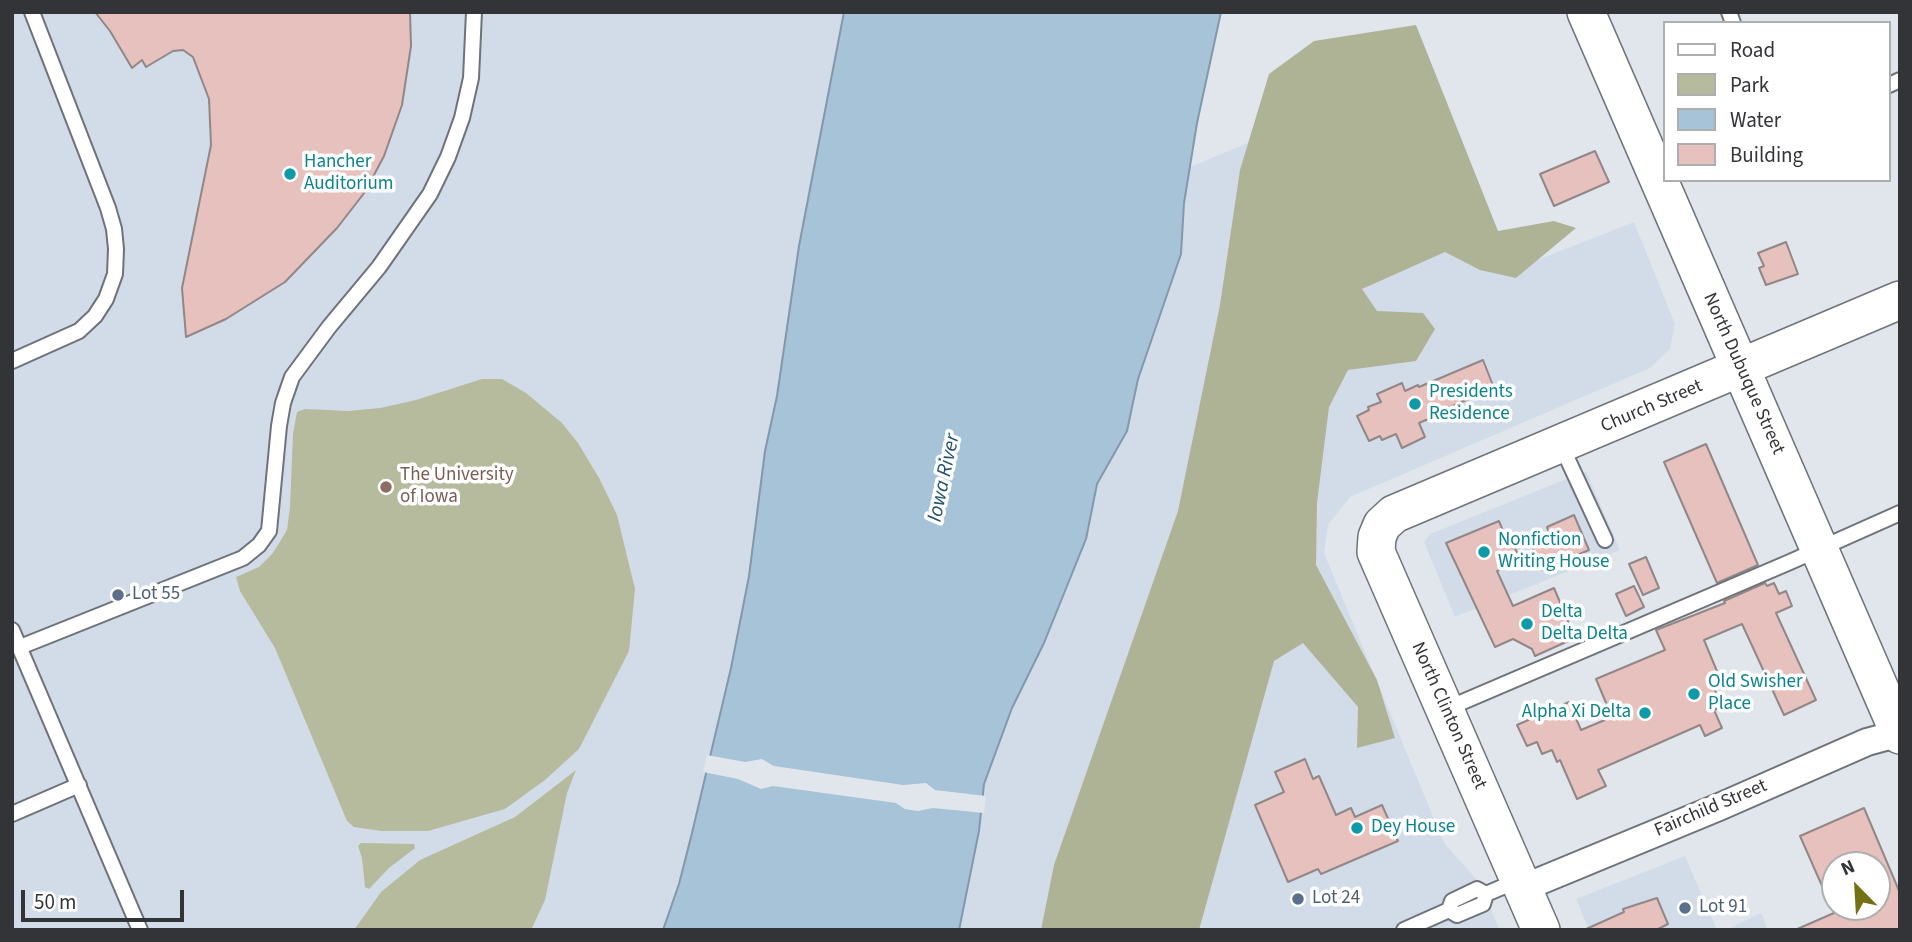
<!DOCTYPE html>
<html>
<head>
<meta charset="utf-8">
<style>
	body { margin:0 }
	#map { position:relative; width:1912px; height:942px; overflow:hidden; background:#e1e6ed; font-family:"Source Sans 3",sans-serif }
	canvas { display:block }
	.frame { position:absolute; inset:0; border:14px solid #323437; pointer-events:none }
	.legend { position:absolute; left:1663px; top:21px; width:228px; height:161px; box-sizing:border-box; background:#fff; border:2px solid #adaeaf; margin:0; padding:9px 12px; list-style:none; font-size:21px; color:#323437 }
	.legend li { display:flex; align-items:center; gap:14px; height:35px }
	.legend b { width:35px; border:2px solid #adaeaf }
	.north { position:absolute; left:1821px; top:851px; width:70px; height:70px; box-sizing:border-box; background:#fff; border:2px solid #adaeaf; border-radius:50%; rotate:336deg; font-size:19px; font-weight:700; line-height:28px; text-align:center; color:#323437 }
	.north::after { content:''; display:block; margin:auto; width:24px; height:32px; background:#737114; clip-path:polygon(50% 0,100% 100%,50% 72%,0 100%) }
	.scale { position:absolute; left:21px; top:890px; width:163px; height:32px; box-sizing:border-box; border:4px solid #323437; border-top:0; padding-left:9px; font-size:21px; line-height:24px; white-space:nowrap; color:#323437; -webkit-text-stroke:5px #fff; paint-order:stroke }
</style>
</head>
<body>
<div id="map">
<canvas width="1912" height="942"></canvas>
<div class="frame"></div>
<ul class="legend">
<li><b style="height:9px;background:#fff"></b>Road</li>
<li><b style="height:19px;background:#b6bb9e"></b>Park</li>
<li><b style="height:19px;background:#a6c3d8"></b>Water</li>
<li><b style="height:19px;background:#e6c1be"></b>Building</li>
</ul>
<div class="north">N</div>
<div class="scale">50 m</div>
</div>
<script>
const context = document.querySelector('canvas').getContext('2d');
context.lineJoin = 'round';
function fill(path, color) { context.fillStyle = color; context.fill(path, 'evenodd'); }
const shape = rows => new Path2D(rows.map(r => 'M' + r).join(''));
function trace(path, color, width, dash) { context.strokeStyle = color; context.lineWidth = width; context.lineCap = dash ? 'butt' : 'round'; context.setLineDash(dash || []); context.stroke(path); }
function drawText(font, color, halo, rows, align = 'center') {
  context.font = font + ' "Source Sans 3",sans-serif'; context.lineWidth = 7; context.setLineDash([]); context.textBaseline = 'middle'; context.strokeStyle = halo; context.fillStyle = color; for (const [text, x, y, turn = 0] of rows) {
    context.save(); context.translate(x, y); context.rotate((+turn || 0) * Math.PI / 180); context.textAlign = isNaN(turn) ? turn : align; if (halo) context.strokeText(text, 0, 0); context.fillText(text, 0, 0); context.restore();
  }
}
fill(shape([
	[12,12,844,12,799,246,777,396,765,451,749,576,731,668,692,833,679,884,663,930,12,930],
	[1418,72,1504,273,1634,222,1675,324,1670,349,1650,368,1350,497,1328,525,1324,553,1444,843,1477,880,1500,930,959,930,979,831,984,784,1012,708,1044,643,1086,539,1097,484,1127,431,1138,379,1181,254,1184,203,1190,167],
	[1586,471,1620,550,1455,617,1424,542,1430,534],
	[1685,856,1717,930,1589,930,1576,899],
	[1761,913,1768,930,1726,930]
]), '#d2dce9');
fill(shape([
	[482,379,502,379,526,393,562,423,578,443,599,478,617,515,635,589,629,651,579,749,545,780,505,809,428,831,381,831,354,827,347,821,275,648,240,591,236,577,259,567,273,553,287,530,290,507,293,434,297,412,305,409,349,411,380,408,416,400],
	[576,770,567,793,545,900,531,930,354,930,381,892,420,860,515,817],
	[361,843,414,844,415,848,389,868,369,889,365,887,362,858,358,846]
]), '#b6bb9e');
fill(shape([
	[1416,25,1498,231,1554,221,1576,228,1516,278,1480,270,1445,252,1362,289,1377,311,1423,313,1435,329,1416,361,1348,370,1329,407,1317,503,1316,565,1377,680,1395,738,1357,748,1358,707,1303,643,1274,661,1199,930,1041,930,1054,865,1178,511,1220,305,1240,170,1269,74,1314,41]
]), '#aeb395');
const water = shape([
	[844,12,1221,12,1197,123,1184,203,1181,254,1138,379,1127,431,1097,484,1086,539,1044,643,1012,708,984,784,979,831,959,930,663,930,679,884,692,833,731,668,749,576,765,451,777,396,799,246,844,12]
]);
fill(water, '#a6c3d8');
trace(water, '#8398a8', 2);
fill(shape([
	[707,755,745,762,762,759,774,766,903,785,926,783,935,790,986,796,984,813,933,808,918,811,905,809,896,803,773,786,761,789,738,779,703,772]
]), '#e1e6ed');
const building = shape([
	[95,12,410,12,411,46,402,105,384,156,365,192,337,228,285,282,226,319,186,337,182,288,211,145,209,99,193,57,183,50,173,51,146,67,142,60,132,68,110,31,95,12],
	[1595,151,1609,182,1554,206,1540,174,1595,151],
	[1786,242,1798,274,1766,285,1759,268,1764,266,1758,253,1786,242],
	[1483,360,1494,388,1432,415,1433,417,1419,423,1425,437,1402,448,1396,434,1382,440,1380,436,1369,441,1357,416,1369,410,1368,407,1381,402,1377,394,1402,383,1405,391,1418,385,1419,387,1483,360],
	[1706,444,1758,565,1717,583,1664,462,1706,444],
	[1574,515,1589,550,1542,570,1531,544,1550,536,1547,527,1574,515],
	[1499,521,1508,543,1512,541,1521,562,1497,571,1513,606,1554,588,1575,638,1535,656,1532,649,1513,639,1495,647,1446,543,1499,521],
	[1646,557,1659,588,1643,595,1629,564,1646,557],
	[1765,583,1767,586,1774,583,1779,594,1786,591,1792,606,1776,613,1816,700,1784,715,1742,624,1704,640,1719,676,1710,679,1722,707,1714,710,1722,728,1705,736,1700,725,1598,770,1606,786,1577,799,1560,760,1557,762,1552,750,1542,754,1537,742,1527,746,1517,725,1569,702,1581,730,1612,717,1596,679,1665,650,1656,630,1725,603,1724,601,1765,583],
	[1634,586,1644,607,1626,616,1616,594,1634,586],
	[1305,759,1313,779,1319,776,1336,815,1351,808,1355,817,1382,805,1398,841,1321,874,1318,869,1288,882,1255,805,1284,792,1275,772,1305,759],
	[1864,808,1900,893,1900,930,1795,930,1834,913,1800,836,1864,808],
	[1835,865,1877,865,1877,907,1835,907,1835,865],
	[1657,898,1668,924,1656,930,1584,930,1624,912,1623,909,1657,898]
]);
fill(building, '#e6c1be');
trace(building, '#918787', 2);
const lane = shape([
	[1729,12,1733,23],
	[1889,85,1900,80],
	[12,361,79,331,95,316,106,299,115,274,116,249,114,229,108,208,32,12],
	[1561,445,1605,540],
	[12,630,140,930],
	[20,647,243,558,259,545,269,531,279,426,283,403,292,377,329,327,379,267,430,194,448,157,462,118,471,78,474,12],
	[1446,709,1790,562,1900,513],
	[12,814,79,785],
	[1486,894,1519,880],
	[1404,930,1449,910,1452,901,1477,889,1486,894,1483,904,1457,915,1449,910]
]);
const street = shape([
	[1523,888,1719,807,1867,742,1900,733]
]);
const secondary = shape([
	[1586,12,1900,735],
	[1541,930,1376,552,1377,537,1382,525,1394,514,1900,300]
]);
trace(lane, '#6e7379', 18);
trace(street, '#6e7379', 30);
trace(secondary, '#6e7379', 40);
trace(lane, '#fff', 14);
trace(street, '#fff', 26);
trace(secondary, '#fff', 37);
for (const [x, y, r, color] of [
	[290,174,7,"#0f9aa8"],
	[1415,404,7,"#0f9aa8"],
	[386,487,7,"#8d6e63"],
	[1484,552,7,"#0f9aa8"],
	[118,595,7,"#5c6f8a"],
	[1527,624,7,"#0f9aa8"],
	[1694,694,7,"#0f9aa8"],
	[1645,713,7,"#0f9aa8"],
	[1357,828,7,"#0f9aa8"],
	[1298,899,7,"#5c6f8a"],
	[1685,908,7,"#5c6f8a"]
]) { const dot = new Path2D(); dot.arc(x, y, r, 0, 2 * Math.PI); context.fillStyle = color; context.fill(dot); trace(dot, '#fff', 2.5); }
drawText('19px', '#0d838f', '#fff', [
	["Hancher",304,163],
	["Auditorium",304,185],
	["Presidents",1429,393],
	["Residence",1429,415],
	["Nonfiction",1498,541],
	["Writing House",1498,563],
	["Delta",1541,613],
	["Delta Delta",1541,635],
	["Old Swisher",1708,683],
	["Place",1708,705],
	["Alpha Xi Delta",1631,713,"right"],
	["Dey House",1371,828]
], 'left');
drawText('19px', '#323437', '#fff', [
	["North Dubuque Street",1743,374,66],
	["Church Street",1652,407,-23],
	["North Clinton Street",1448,716,66],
	["Fairchild Street",1711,809,-23]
]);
drawText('19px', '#785e54', '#fff', [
	["The University",400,476],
	["of Iowa",400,498]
], 'left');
drawText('19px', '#4e5e75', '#fff', [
	["Lot 55",132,595],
	["Lot 24",1312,899],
	["Lot 91",1699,908]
], 'left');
drawText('italic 21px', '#20506f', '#fff', [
	["Iowa River",945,478,-78]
]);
</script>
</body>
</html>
